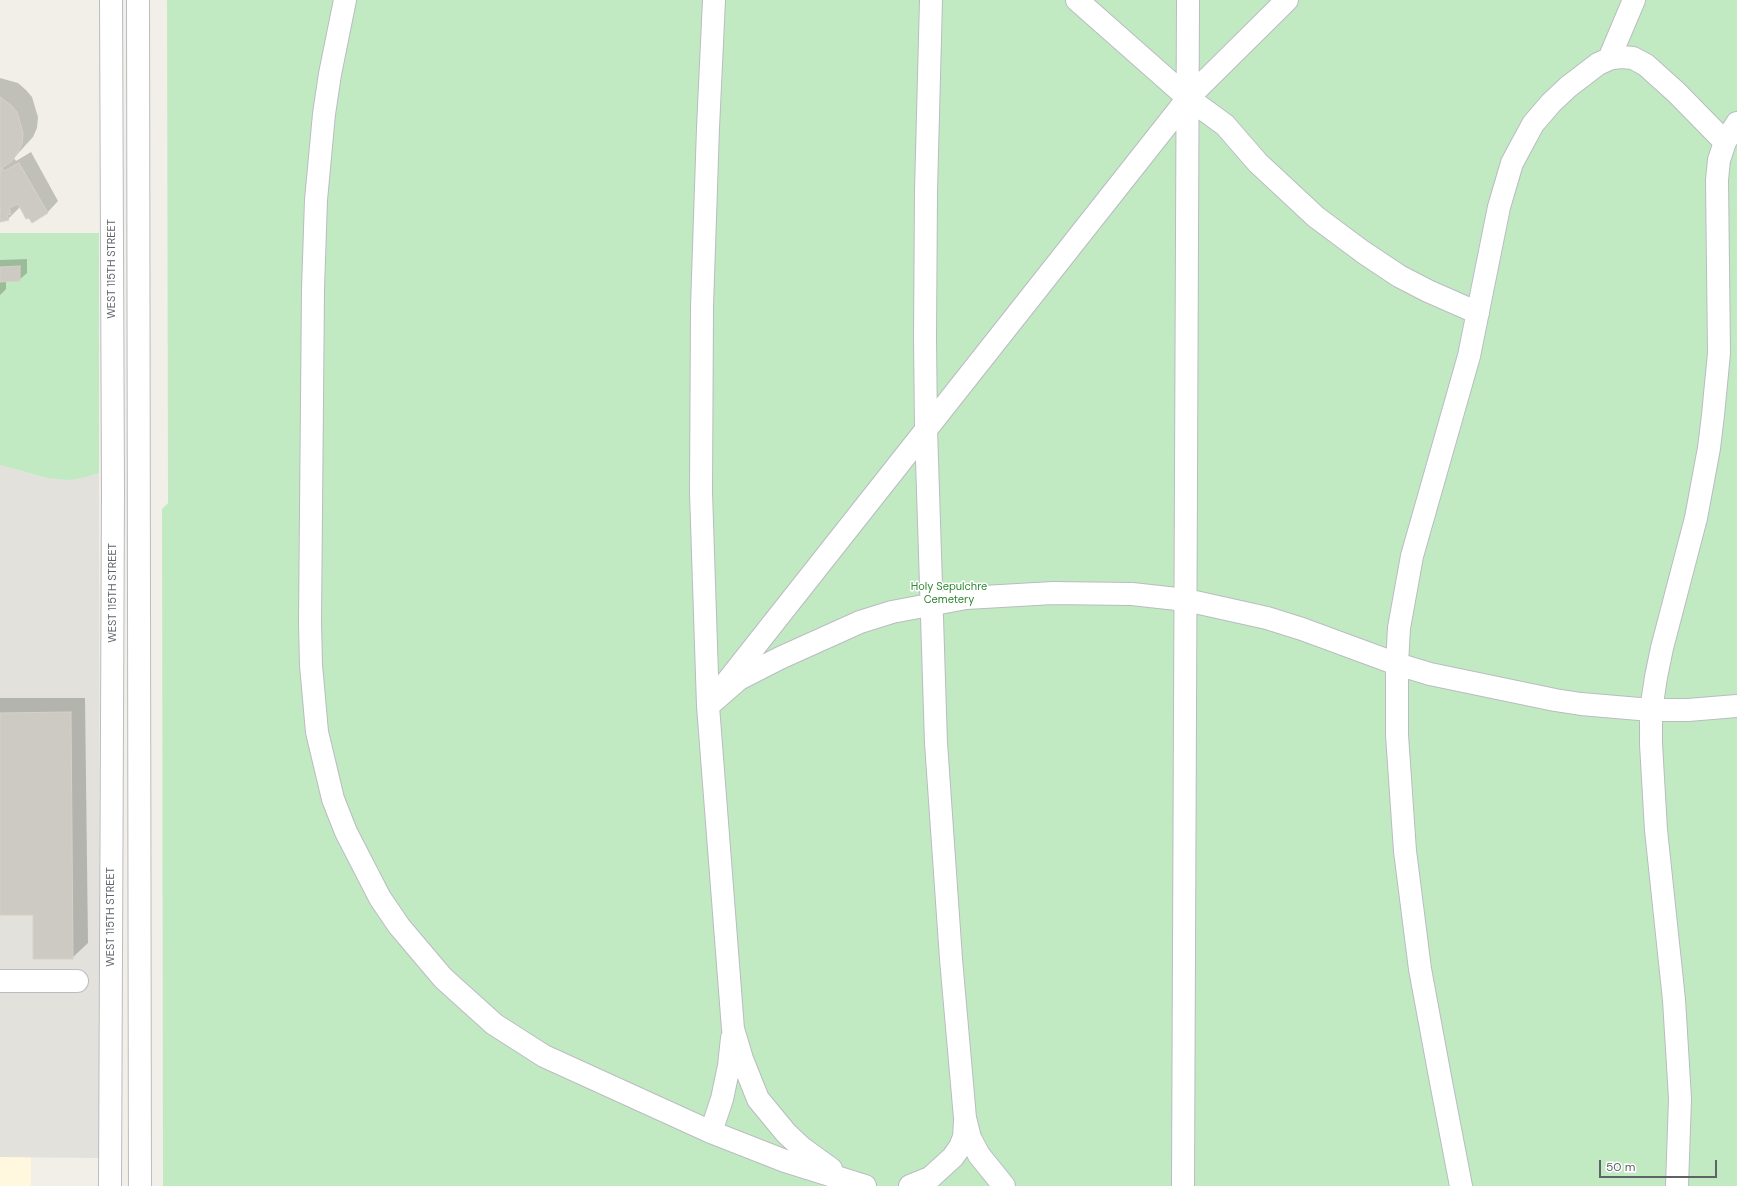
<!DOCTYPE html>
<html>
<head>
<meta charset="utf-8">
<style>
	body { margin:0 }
	#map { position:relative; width:1737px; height:1186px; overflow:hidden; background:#f1efe7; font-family:"DM Sans",sans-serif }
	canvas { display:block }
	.scale { position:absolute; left:1599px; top:1160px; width:118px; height:18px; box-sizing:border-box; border:2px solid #5e6368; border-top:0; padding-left:5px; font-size:12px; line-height:14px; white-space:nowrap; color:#5e6368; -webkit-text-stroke:3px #fff; paint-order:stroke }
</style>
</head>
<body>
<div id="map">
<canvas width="1737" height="1186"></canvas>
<div class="scale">50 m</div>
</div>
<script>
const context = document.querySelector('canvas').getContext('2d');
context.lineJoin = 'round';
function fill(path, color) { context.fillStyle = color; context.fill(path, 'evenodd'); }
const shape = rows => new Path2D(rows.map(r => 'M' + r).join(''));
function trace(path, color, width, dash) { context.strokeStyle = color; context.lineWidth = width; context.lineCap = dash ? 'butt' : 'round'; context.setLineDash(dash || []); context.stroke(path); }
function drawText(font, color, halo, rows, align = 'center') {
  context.font = font + ' "DM Sans",sans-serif'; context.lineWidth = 3; context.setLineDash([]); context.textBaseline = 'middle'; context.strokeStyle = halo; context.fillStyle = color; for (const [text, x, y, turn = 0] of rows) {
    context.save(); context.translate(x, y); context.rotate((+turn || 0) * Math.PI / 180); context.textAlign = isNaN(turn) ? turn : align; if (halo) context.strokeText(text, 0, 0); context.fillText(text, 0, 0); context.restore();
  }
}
fill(shape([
	[0,1157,31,1157,31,1186,0,1186]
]), '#fff7de');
fill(shape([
	[0,465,47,478,87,477,99,473,100,1158,0,1157]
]), '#e2e1db');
fill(shape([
	[167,0,1737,0,1737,1186,163,1186,162,509,168,503],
	[0,233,99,233,99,473,87,477,69,480,47,478,0,465]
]), '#c2eac2');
fill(shape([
	[0,78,18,83,26,90,32,97,38,117,37,128,33,137,14,158,16,161,31,152,58,201,47,213,20,207,8,219,0,221],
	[27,259,27,273,19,280,6,280,6,289,0,295,0,260],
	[0,698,85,698,88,943,72,958,34,914,0,914]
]), '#0003');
const building = shape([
	[0,97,11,105,17,112,23,133,22,144,18,153,11,162,0,169,0,97],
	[19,163,48,213,32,223,29,218,26,219,18,204,9,208,11,214,7,215,9,220,0,222,0,169,2,168,4,171,19,163],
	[20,266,20,281,0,282,0,267,20,266],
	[71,712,73,959,33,959,33,915,0,915,0,713,71,712]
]);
fill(building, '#cdcac4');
trace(building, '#d7d1c4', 1);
const minor = shape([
	[138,0,140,1186],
	[345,0,330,74,324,114,316,200,313,289,310,622,311,665,317,732,333,799,346,832,380,898,399,926,443,978,494,1024,544,1056,711,1132,785,1161,865,1186],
	[714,0,708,128,702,307,701,492,708,706,733,1029,742,1059,758,1099,786,1133,802,1148,831,1169],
	[931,0,926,191,925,338,926,428,936,743,951,959,965,1118,970,1138,979,1155,1004,1186],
	[1077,0,1188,98,1225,125,1258,163,1316,217,1363,252,1399,276,1428,291,1478,313],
	[1609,59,1634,0],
	[726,683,1188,98,1287,0],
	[708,706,739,679,780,658,860,622,892,612,966,598,1053,593,1132,594,1186,600,1267,618,1302,629,1397,664,1430,674,1555,700,1581,704,1651,710,1688,710,1737,706],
	[0,981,77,981],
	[711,1132,722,1099,729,1066,732,1038],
	[110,1186,113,492,111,0],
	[910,1186,930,1178,953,1157,960,1147,964,1137,965,1121],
	[1183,1186,1188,0],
	[1461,1186,1441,1082,1420,969,1405,851,1397,735,1397,664,1399,628,1412,556,1469,356,1499,207,1512,163,1533,124,1551,103,1568,87,1598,64,1609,59,1621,57,1633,58,1646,65,1677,93,1725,142],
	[1677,1186,1680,1099,1678,1065,1674,1000,1656,830,1651,744,1651,710,1656,677,1662,648,1696,518,1709,448,1713,415,1719,353,1717,180,1719,160,1725,142,1737,123]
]);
trace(minor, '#b9bcc1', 24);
trace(minor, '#fff', 22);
drawText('11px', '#5e6368', '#fff', [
	["WEST 115TH STREET",112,269,-90],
	["WEST 115TH STREET",113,593,-90],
	["WEST 115TH STREET",111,917,-90]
]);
drawText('11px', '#2e8731', '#fff', [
	["Holy Sepulchre",949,587],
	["Cemetery",949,600]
]);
</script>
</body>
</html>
